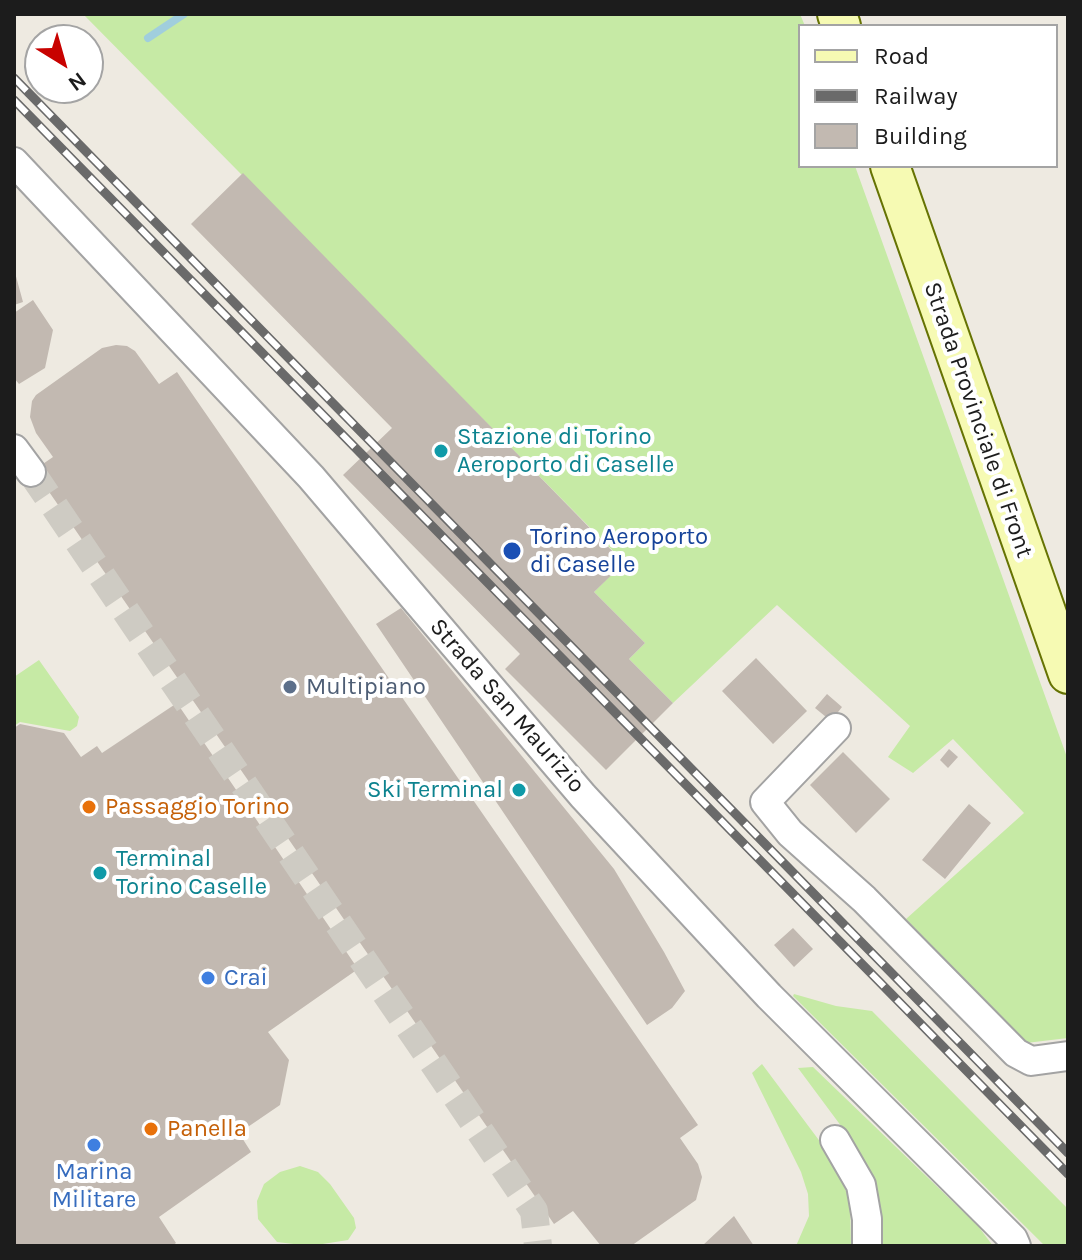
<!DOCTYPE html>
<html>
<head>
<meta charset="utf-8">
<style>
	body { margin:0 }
	#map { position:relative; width:1082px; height:1260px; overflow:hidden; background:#eeeae1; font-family:Karla,sans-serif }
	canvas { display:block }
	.frame { position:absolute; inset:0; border:16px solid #1c1c1c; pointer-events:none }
	.legend { position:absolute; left:798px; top:24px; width:260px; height:144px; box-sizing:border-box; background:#fff; border:2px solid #a4a4a4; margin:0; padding:10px 14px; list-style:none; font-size:24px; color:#1c1c1c }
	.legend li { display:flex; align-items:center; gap:16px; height:40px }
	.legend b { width:40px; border:2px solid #a4a4a4 }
	.north { position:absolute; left:24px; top:24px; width:80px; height:80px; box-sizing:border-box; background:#fff; border:2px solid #a4a4a4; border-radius:50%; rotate:143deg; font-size:22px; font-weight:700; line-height:32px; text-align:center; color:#1c1c1c }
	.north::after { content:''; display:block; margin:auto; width:28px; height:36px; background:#c80200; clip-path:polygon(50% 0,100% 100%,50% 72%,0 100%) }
</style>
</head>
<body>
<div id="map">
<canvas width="1082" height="1260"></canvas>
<div class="frame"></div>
<ul class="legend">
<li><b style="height:10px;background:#f6fab3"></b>Road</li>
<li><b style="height:10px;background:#6a6a6a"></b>Railway</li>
<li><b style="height:22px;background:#c2b9b1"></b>Building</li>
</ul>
<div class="north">N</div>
</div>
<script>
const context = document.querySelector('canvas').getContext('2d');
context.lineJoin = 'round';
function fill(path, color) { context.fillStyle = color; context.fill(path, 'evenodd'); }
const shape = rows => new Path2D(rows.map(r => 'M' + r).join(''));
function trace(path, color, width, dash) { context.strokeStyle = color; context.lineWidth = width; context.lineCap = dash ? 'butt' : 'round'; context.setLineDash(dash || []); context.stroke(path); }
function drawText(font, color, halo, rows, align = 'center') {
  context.font = font + ' Karla,sans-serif'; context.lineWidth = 8; context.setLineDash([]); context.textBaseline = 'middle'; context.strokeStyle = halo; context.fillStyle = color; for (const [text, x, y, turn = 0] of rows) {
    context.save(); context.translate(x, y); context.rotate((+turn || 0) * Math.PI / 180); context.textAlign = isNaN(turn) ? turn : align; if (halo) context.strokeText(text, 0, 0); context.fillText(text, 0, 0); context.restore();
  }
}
fill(shape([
	[83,14,800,14,805,26,800,26,800,166,855,166,1068,760,1068,1038,1026,1043,906,919,1024,813,953,739,913,773,888,757,910,726,777,605,673,703,629,659,645,643,594,592,624,562],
	[39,660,79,717,77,726,70,731,20,722,14,726,14,677],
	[794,994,836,1006,872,1011,1068,1209,1068,1246,1045,1246,793,996],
	[762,1064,833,1159,850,1201,851,1246,796,1246,809,1216,808,1194,801,1172,752,1073],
	[813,1067,978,1226,993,1246,881,1246,871,1178,850,1138,798,1068],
	[300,1166,318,1172,330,1184,354,1218,356,1228,348,1240,310,1246,277,1242,258,1219,257,1201,264,1184,280,1172]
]), '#c6eaa5');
trace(shape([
	[148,38,184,14]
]), '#a0cedd', 8);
fill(shape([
	[243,173,624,563,594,592,645,643,629,659,673,703,606,770,505,669,520,654,343,475,392,428,191,224],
	[14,269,23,302,14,305],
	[33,300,53,330,45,368,19,384,14,378,14,313],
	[116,345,127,346,135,351,159,384,177,372,698,1125,680,1138,698,1164,702,1177,696,1200,631,1246,601,1246,573,1211,554,1224,34,470,53,457,36,433,30,417,32,401,36,395,102,348],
	[401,608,614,869,664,952,685,991,672,1008,647,1025,376,624],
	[756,658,807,711,773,744,722,691],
	[827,694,842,707,831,721,815,708],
	[177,703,358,969,268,1032,289,1060,280,1105,239,1133,251,1152,159,1217,176,1243,172,1246,14,1246,14,728,20,724,64,733,81,757,97,746,102,753],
	[949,749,958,757,948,768,940,760],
	[843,752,890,799,856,833,810,785],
	[969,804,991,823,945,879,922,860],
	[793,928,813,949,794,967,774,945],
	[734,1216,754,1246,702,1246]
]), '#c2b9b1');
trace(shape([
	[31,472,534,1211,538,1246]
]), '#cecbc3', 28, [28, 14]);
const street = shape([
	[14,162,311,477,583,796,769,996,1013,1239,1016,1246],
	[14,449,31,472],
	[836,728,765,802,790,833,864,899,1016,1053,1031,1061,1068,1056],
	[835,1140,861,1185,867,1219,867,1246]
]);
const secondary = shape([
	[837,14,841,26],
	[890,166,1068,674]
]);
trace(street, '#a3a3a3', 32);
trace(secondary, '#667303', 42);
trace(street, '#fff', 28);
trace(secondary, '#f6fab3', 38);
const rail = shape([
	[14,78,1068,1153],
	[14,100,1068,1174]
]);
trace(rail, '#6a6a6a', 9);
trace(rail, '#fff', 6, [18]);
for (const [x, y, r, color] of [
	[441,451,8,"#0f9aa8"],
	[512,551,10,"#1a4fb4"],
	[290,687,8,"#5c6f8a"],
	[519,790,8,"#0f9aa8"],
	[89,807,8,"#e8710a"],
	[100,873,8,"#0f9aa8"],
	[208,978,8,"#3f7fe0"],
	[151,1129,8,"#e8710a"],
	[94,1145,8,"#3f7fe0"]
]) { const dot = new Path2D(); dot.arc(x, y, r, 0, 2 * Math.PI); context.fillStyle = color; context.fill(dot); trace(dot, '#fff', 3); }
drawText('24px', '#1c1c1c', '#fff', [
	["Strada Provinciale di Front",978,420,71],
	["Strada San Maurizio",507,706,49]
]);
drawText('24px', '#0d838f', '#fff', [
	["Stazione di Torino",457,437],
	["Aeroporto di Caselle",457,465],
	["Ski Terminal",503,790,"right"],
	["Terminal",116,859],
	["Torino Caselle",116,887]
], 'left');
drawText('24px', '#164399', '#fff', [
	["Torino Aeroporto",530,537],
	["di Caselle",530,565]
], 'left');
drawText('24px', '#4e5e75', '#fff', [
	["Multipiano",306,687]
], 'left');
drawText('24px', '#c56008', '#fff', [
	["Passaggio Torino",105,807],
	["Panella",167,1129]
], 'left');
drawText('24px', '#366cbe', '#fff', [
	["Crai",224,978],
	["Marina",94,1172,"center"],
	["Militare",94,1200,"center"]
], 'left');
</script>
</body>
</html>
